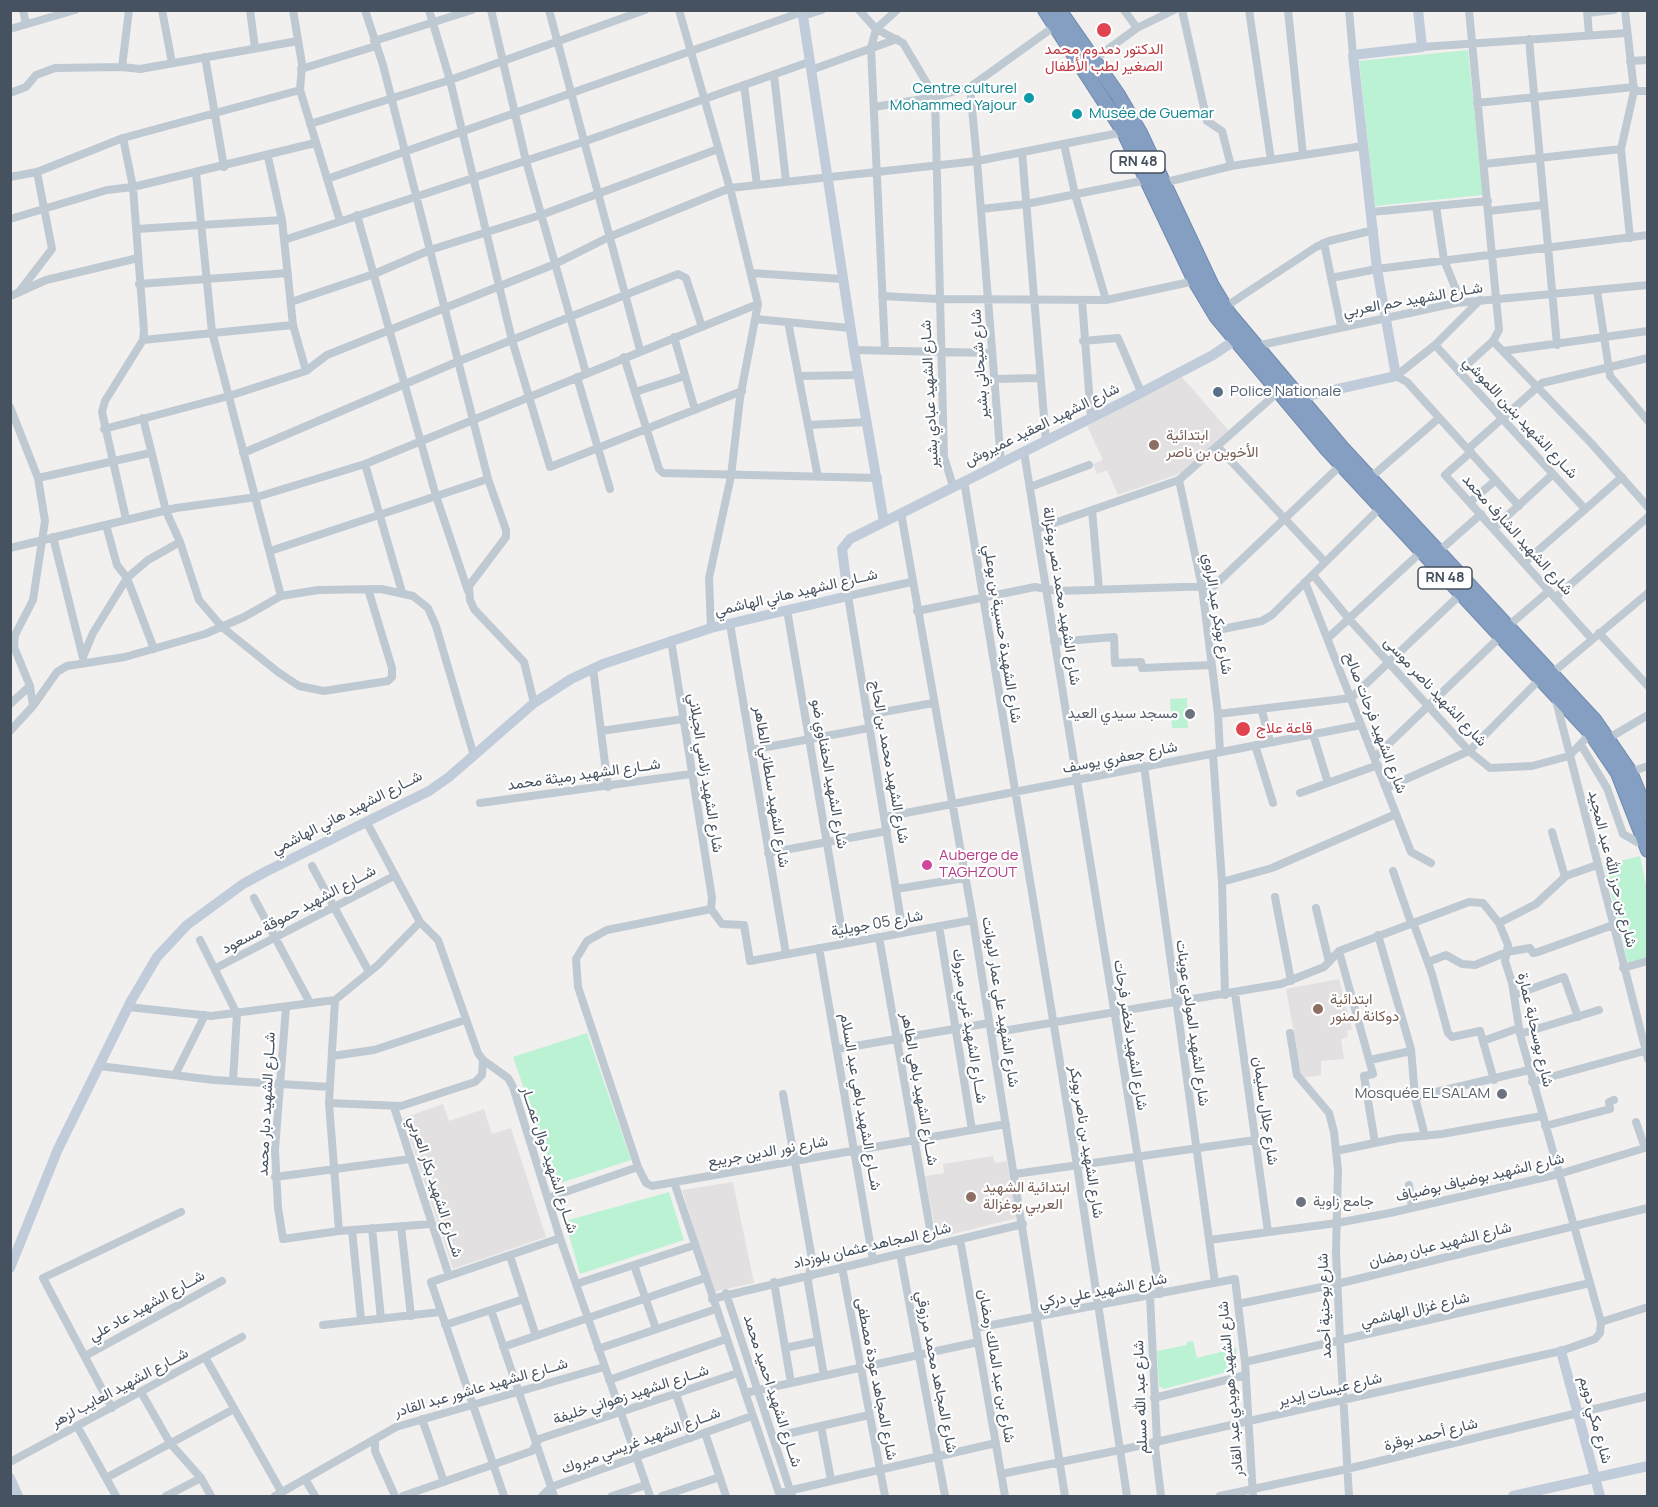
<!DOCTYPE html>
<html>
<head>
<meta charset="utf-8">
<style>
	body { margin:0 }
	#map { position:relative; width:1658px; height:1507px; overflow:hidden; background:#f2efef; font-family:Manrope,sans-serif }
	canvas { display:block }
	.frame { position:absolute; inset:0; border:12px solid #46525f; pointer-events:none }
</style>
</head>
<body>
<div id="map">
<canvas width="1658" height="1507"></canvas>
<div class="frame"></div>
</div>
<script>
const context = document.querySelector('canvas').getContext('2d');
context.lineJoin = 'round';
function fill(path, color) { context.fillStyle = color; context.fill(path, 'evenodd'); }
const shape = rows => new Path2D(rows.map(r => 'M' + r).join(''));
function trace(path, color, width, dash) { context.strokeStyle = color; context.lineWidth = width; context.lineCap = dash ? 'butt' : 'round'; context.setLineDash(dash || []); context.stroke(path); }
function drawText(font, color, halo, rows, align = 'center') {
  context.font = font + ' Manrope,Vazirmatn,sans-serif'; context.lineWidth = 4.5; context.setLineDash([]); context.textBaseline = 'middle'; context.strokeStyle = halo; context.fillStyle = color; for (const [text, x, y, turn = 0] of rows) {
    context.save(); context.translate(x, y); context.rotate((+turn || 0) * Math.PI / 180); context.textAlign = isNaN(turn) ? turn : align; if (halo) context.strokeText(text, 0, 0); context.fillText(text, 0, 0); context.restore();
  }
}
fill(shape([
	[1182,377,1229,431,1182,473,1118,495,1107,470,1097,474,1093,464,1103,460,1087,426],
	[1339,979,1352,1029,1347,1031,1348,1037,1341,1039,1344,1059,1321,1061,1321,1075,1302,1078,1286,989],
	[443,1104,449,1121,484,1109,492,1134,511,1128,546,1237,453,1269,403,1118],
	[993,1156,995,1163,1007,1161,1017,1218,937,1238,925,1176,944,1173,943,1164],
	[733,1182,754,1283,713,1292,682,1190]
]), '#e3e0e1');
fill(shape([
	[1468,50,1483,195,1375,206,1359,61],
	[1187,698,1188,728,1172,728,1170,699],
	[1640,856,1647,890,1647,958,1628,963,1604,865],
	[587,1033,631,1160,557,1184,513,1057],
	[669,1192,684,1240,580,1274,565,1221],
	[1193,1341,1197,1358,1236,1348,1238,1369,1164,1389,1159,1386,1157,1351,1187,1345,1187,1342]
]), '#bbf2d3');
const highway = shape([
	[1045,10,1124,132,1195,281,1216,316,1327,449,1591,733,1618,773,1648,850],
	[1059,10,1118,95,1140,133,1211,284,1229,314,1342,448,1595,721,1630,772,1648,816]
]);
trace(highway, '#6f8aae', 16);
trace(shape([
	[23,10,26,24],
	[162,10,172,63],
	[250,10,255,48],
	[293,10,302,64,300,90,340,221],
	[365,10,383,65,488,479,506,530,506,537,469,586,470,600,474,609,524,662,534,703],
	[429,10,450,80,645,10],
	[491,10,526,161,586,373],
	[549,10,640,350],
	[679,10,732,196,758,304,740,398,731,476,709,578,711,628],
	[859,10,876,29,903,43,935,97,970,87,1055,26],
	[1124,10,1137,28],
	[1182,10,1207,121,1222,131,1231,166],
	[1249,10,1271,160],
	[1288,10,1303,155],
	[1349,10,1353,55],
	[1587,10,1589,35],
	[1625,10,1634,91,1621,149,1630,238],
	[1587,13,1614,10],
	[10,29,75,10],
	[1529,39,1557,345],
	[374,41,472,10],
	[1422,47,1627,33],
	[205,57,224,167],
	[1093,60,1137,28,1174,10],
	[1630,61,1648,60],
	[122,67,140,69,298,41],
	[301,69,376,46],
	[811,70,897,39],
	[774,75,786,181],
	[744,85,757,185],
	[970,87,977,161,1124,132],
	[1634,91,1648,91],
	[10,93,26,87,36,75,55,68,122,67,129,10],
	[1477,103,1634,87],
	[874,107,935,97,944,457,953,486],
	[310,124,450,80,512,340,550,467,742,391],
	[123,138,133,187,144,331,143,340,105,401,102,412,126,519],
	[1064,144,1075,194,1106,300],
	[1022,152,1046,441],
	[268,157,282,220,293,325,306,371],
	[1484,164,1621,149],
	[196,173,212,332,281,596],
	[10,177,37,172,123,138,300,90],
	[327,179,802,12,809,14,822,10],
	[1163,183,1231,166,1363,146],
	[1436,206,1444,260,1461,302],
	[981,209,1026,204,1147,180],
	[1488,211,1544,205],
	[1371,212,1488,201],
	[357,215,436,496,468,591],
	[10,219,107,190,133,187,315,143],
	[136,229,282,220],
	[284,240,583,142,809,62],
	[1324,243,1341,326],
	[751,273,842,279],
	[1331,278,1377,269,1648,235],
	[139,284,288,273],
	[1597,290,1610,376,1648,421],
	[19,292,52,249,37,172],
	[13,295,46,280,138,258],
	[882,296,938,299,1106,300,1195,281],
	[1082,300,1091,418],
	[1480,300,1435,345,1396,376,1407,382,1519,506],
	[291,302,374,274,430,250,541,215,718,149],
	[1225,307,1316,247,1329,241,1374,230],
	[755,319,850,328],
	[788,322,818,477],
	[674,337,695,410],
	[143,340,293,325],
	[1083,341,1118,338,1141,392],
	[1493,341,1591,443,1648,507],
	[1435,345,1585,509],
	[1256,346,1456,303,1648,285],
	[854,350,991,353],
	[885,350,871,48,876,29,897,10],
	[1503,351,1648,331],
	[624,357,659,469,663,473,878,478],
	[1459,372,1493,341,1499,330,1469,10],
	[799,376,858,375],
	[577,377,610,489],
	[994,379,1039,378],
	[635,392,685,376],
	[10,407,38,478,45,521,33,600,15,635,14,647,30,686,33,706,10,731],
	[143,418,166,511,180,542,199,600,222,627,278,672,299,686,324,691,388,681,392,677,392,668,368,589],
	[808,425,867,422],
	[104,429,229,396,306,371,327,355,555,264,609,237,730,188,977,161,1001,463],
	[1218,447,1325,562],
	[1468,449,1542,383,1648,358],
	[1024,452,1160,1294],
	[1471,452,1445,475,1592,639],
	[243,453,459,361,678,274,686,278,702,327],
	[365,464,402,592],
	[38,478,150,453],
	[1370,478,1439,418],
	[1179,480,1202,587,1218,714,1220,752],
	[964,481,1077,1165,1127,1496],
	[1030,487,1089,465],
	[1470,502,1496,480],
	[1092,510,1099,589],
	[901,513,973,920,1065,1496],
	[106,525,117,565,127,578,154,649],
	[1494,528,1553,474],
	[1037,529,1179,480,1278,392],
	[53,537,83,658],
	[10,548,176,508,257,497,365,464,758,304],
	[270,551,488,479],
	[1438,552,1481,514],
	[1525,562,1622,477],
	[1313,575,1349,619,1469,751,1490,768,1532,766,1569,756,1591,733],
	[1305,582,1411,852,1431,863],
	[1555,598,1648,517],
	[787,610,844,943],
	[917,611,1035,587,1058,591,1214,586,1342,464],
	[730,624,786,954],
	[1507,627,1549,591],
	[1208,632,1262,621,1272,615,1380,508],
	[1599,633,1648,686],
	[1328,638,1421,552],
	[671,640,712,898,711,909],
	[1054,642,1114,637,1115,663,1141,662,1142,668,1212,665],
	[83,657,93,633,127,578,148,560,180,542],
	[593,668,608,787],
	[1551,674,1648,593],
	[1555,697,1648,1059],
	[10,704,30,686],
	[33,706,57,672,67,666,125,657,205,634,244,617,281,596,318,590,381,589,413,596,428,608,436,626,474,756],
	[1262,711,1270,742],
	[1218,714,1351,698,1462,593],
	[867,715,933,703],
	[601,731,683,719],
	[1313,734,1328,783],
	[1609,738,1648,715],
	[1255,745,1273,803],
	[1581,745,1607,788,1623,834,1637,842,1645,839],
	[751,750,869,728],
	[1213,754,1222,882,1225,995],
	[1375,757,1500,637],
	[1144,766,1215,1283],
	[1630,772,1648,766],
	[1386,788,1469,751,1540,679],
	[1300,793,1378,765],
	[480,803,691,774],
	[885,817,1361,725],
	[367,823,420,922,438,940,478,1053,483,1060,508,1078,513,1087,560,1238,650,1496],
	[1552,832,1565,877],
	[768,853,887,831],
	[312,866,369,972],
	[1393,871,1411,923],
	[1222,882,1272,868,1396,814],
	[896,889,965,878],
	[1275,897,1291,981],
	[254,898,310,1003],
	[1316,908,1329,962],
	[711,909,722,924,744,925,750,961,973,920],
	[1413,922,1432,974,1448,1033,1452,1037,1480,1031,1494,1080],
	[1499,923,1536,904,1566,876,1597,865],
	[939,926,972,1130],
	[903,933,848,596,911,582],
	[1378,935,1411,1049,1415,1097,1425,1136],
	[879,937,933,1246],
	[200,940,237,1014,233,1081],
	[819,948,873,1260],
	[1339,951,1373,1074,1364,1076,1375,1143],
	[1428,962,1446,955,1462,964,1475,965,1507,952,1530,948,1533,953,1538,952,1613,925],
	[216,968,394,876],
	[1623,968,1648,961],
	[1235,993,1268,1232],
	[1514,995,1564,977,1578,1017],
	[335,1000,329,1103,339,1231],
	[128,1007,211,1016,335,1000,378,965,420,922],
	[286,1007,275,1150,278,1208,283,1239,339,1231,431,1224],
	[991,1033,1281,984,1324,967,1339,951,1469,902,1483,903,1499,923,1508,945,1505,961,1512,983,1520,1034,1601,1322],
	[1290,1033,1297,1075,1329,1113,1334,1132,1338,1170,1336,1252,1340,1341,1349,1496],
	[1520,1034,1599,1010],
	[1483,1041,1519,1028],
	[838,1049,989,1023],
	[332,1056,374,1050,465,1020],
	[1370,1060,1411,1051],
	[99,1066,214,1080,330,1087],
	[175,1075,205,1015],
	[1532,1082,1648,1050],
	[783,1094,812,1259,808,1282,824,1376],
	[1415,1097,1529,1070],
	[329,1103,401,1106,475,1082,482,1075,483,1060],
	[394,1107,449,1276],
	[1636,1122,1645,1148],
	[1545,1126,1610,1109,1609,1102,1614,1100],
	[1336,1151,1399,1138,1442,1134,1542,1116],
	[638,1167,578,987,576,959,587,941,607,930,711,909],
	[1015,1174,1255,1140],
	[275,1177,410,1159],
	[674,1182,780,1496],
	[1409,1185,1412,1208],
	[548,1198,638,1167,646,1183,652,1186,1006,1124],
	[401,1226,411,1316],
	[372,1228,381,1319],
	[352,1230,361,1320],
	[960,1239,1005,1496],
	[1209,1240,1337,1223,1390,1213,1559,1174,1648,1147],
	[900,1253,945,1496],
	[510,1256,536,1336],
	[634,1265,656,1329],
	[842,1267,885,1496],
	[774,1282,791,1383],
	[576,1284,695,1245],
	[726,1293,792,1496],
	[1150,1296,1157,1442,1155,1447,1161,1496],
	[712,1299,1023,1224],
	[1238,1304,1337,1284,1648,1208],
	[491,1310,554,1496],
	[323,1325,440,1312],
	[445,1325,524,1299],
	[976,1328,1235,1279,1245,1362,1253,1496],
	[503,1347,705,1278],
	[785,1348,818,1341],
	[598,1349,716,1309],
	[85,1356,222,1281],
	[205,1357,282,1493],
	[1245,1362,1590,1283],
	[609,1380,726,1339],
	[141,1392,170,1443,201,1478,211,1496],
	[745,1393,978,1342],
	[676,1394,691,1438],
	[1154,1398,1246,1375],
	[112,1408,43,1278,181,1212],
	[422,1419,444,1482],
	[77,1426,116,1496],
	[821,1426,831,1480],
	[705,1433,726,1496],
	[773,1437,869,1415],
	[375,1440,375,1451,395,1496],
	[10,1462,242,1337],
	[1001,1474,1120,1450,1561,1351,1595,1339,1600,1333,1601,1322,1648,1307],
	[106,1478,234,1409],
	[305,1479,315,1496],
	[779,1493,996,1443],
	[166,1496,201,1478],
	[275,1496,396,1427,604,1367],
	[403,1496,532,1451,539,1439,738,1373],
	[504,1496,431,1282,560,1238],
	[542,1496,551,1487,752,1416],
	[612,1496,646,1485],
	[662,1496,720,1477],
	[1220,1496,1347,1469,1648,1396]
]), '#bfc9d2', 8);
trace(shape([
	[802,10,854,350,884,522],
	[1298,398,1396,376,1377,269,1353,55,1422,47,1418,10],
	[10,1268,58,1149,131,1001,157,957,187,925,243,884,267,871,429,791,449,777,534,703,571,679,603,664,711,628,848,596,842,549,850,539,1129,399,1213,355,1241,336],
	[1561,1351,1600,1496],
	[10,1478,18,1496],
	[1513,1496,1648,1466]
]), '#c1ccda', 10);
trace(highway, '#849fc2', 14);
for (const [x, y, r, color] of [
	[1104,30,8,"#e0444e"],
	[1029,98,6,"#0f9aa8"],
	[1077,114,6,"#0f9aa8"],
	[1218,392,6,"#5c6f8a"],
	[1154,445,6,"#8d6e63"],
	[1190,714,6,"#6b7280"],
	[1243,729,8,"#e0444e"],
	[927,865,6,"#d1479c"],
	[1318,1009,6,"#8d6e63"],
	[1502,1094,6,"#6b7280"],
	[971,1197,6,"#8d6e63"],
	[1301,1202,6,"#6b7280"]
]) { const dot = new Path2D(); dot.arc(x, y, r, 0, 2 * Math.PI); context.fillStyle = color; context.fill(dot); trace(dot, '#fff', 2); }
for (const [x, y, w] of [
	[1138,162,54],
	[1445,578,54]
]) { const box = new Path2D(); box.roundRect(x - w / 2, y - 11, w, 22, 4.5); context.fillStyle = '#fff'; context.fill(box); trace(box, '#46525f', 1.5); }
drawText('bold 14px', '#46525f', null, [
	["RN 48",1138,162],
	["RN 48",1445,578]
]);
drawText('15px', '#be3a42', '#fff', [
	["الدكتور دمدوم محمد",1104,50],
	["الصغير لطب الأطفال",1104,67],
	["قاعة علاج",1256,729,"left"]
]);
drawText('15px', '#0d838f', '#fff', [
	["Centre culturel",1017,89],
	["Mohammed Yajour",1017,106],
	["Musée de Guemar",1089,114,"left"]
], 'right');
drawText('15px', '#46525f', '#fff', [
	["شـارع الشهيد حم العربي",1413,300,-10],
	["شارع شيحاني بشير",980,364,-94],
	["شـارع الشهيد عبادي بشير",930,394,-93],
	["شـارع الشهيد بنين اللموشي",1520,418,47],
	["شارع الشهيد العقيد عميروش",1042,425,-26],
	["شارع الشهيد الشارف محمد",1517,535,48],
	["شــارع الشهيد هاني الهاشمي",796,593,-13],
	["شارع الشهيد محمد نصر بوغزالة",1061,596,81],
	["شارع بوبكر عبد الراوي",1217,614,81],
	["شارع الشهيدة حسيبة بن بوعلي",1002,634,81],
	["شارع الشهيد ناصر موسى",1435,692,47],
	["شارع الشهيد فرحات صالح",1375,723,69],
	["شارع جعفري يوسف",1120,758,-11],
	["شارع الشهيد محمد بن الحاج",889,762,80],
	["شارع الشهيد زلاسي الجيلاني",705,773,81],
	["شارع الشهيد الحفناوي ضو",829,774,80],
	["شــارع الشهيد رميثة محمد",584,775,-8],
	["شارع الشهيد سلطاني الطاهر",771,787,81],
	["شــارع الشهيد هاني الهاشمي",347,813,-27],
	["شارع بن حرز الله عبد المجيد",1612,869,76],
	["شــارع الشهيد حموقة مسعود",299,910,-28],
	["شارع 05 جويلية",877,924,-10],
	["شارع الشهيد علي عمار لابوانت",1000,1002,81],
	["شارع الشهيد المولدي عوينات",1192,1023,82],
	["شــارع الشهيد غربي مبروك",969,1026,81],
	["شارع بوسحابة عمارة",1535,1030,77],
	["شارع الشهيد لخضر فرحات",1130,1035,81],
	["شــارع الشهيد باهي الطاهر",919,1089,80],
	["شــارع الشهيد باهي عبد السلام",860,1102,80],
	["شــارع الشهيد دبار محمد",267,1104,-87],
	["شارع جلال سليمان",1265,1111,82],
	["شارع الشهيد بن ناصر بوبكر",1086,1142,81],
	["شارع نور الدين جريبع",768,1152,-10],
	["شــارع الشهيد دوال عمـــار",549,1160,72],
	["شارع الشهيد بوضياف بوضياف",1480,1178,-13],
	["شــارع الشهيد بكار العربي",435,1187,72],
	["شارع الشهيد عبان رمضان",1440,1245,-14],
	["شارع المجاهد عثمان بلوزداد",872,1246,-13],
	["شارع الشهيد علي دركي",1103,1291,-11],
	["شــارع الشهيد عاد علي",147,1306,-29],
	["شارع بوحنية أحمد",1325,1306,-92],
	["شارع غزال الهاشمي",1415,1310,-13],
	["شارع بن عبد المالك رمضان",996,1366,80],
	["شارع المجاهد محمد مرزوقي",936,1372,79],
	["شارع المجاهد عودة مصطفى",876,1379,79],
	["شــارع الشهيد العايب لزهر",120,1388,-28],
	["شــارع الشهيد عاشور عبد القادر",481,1388,-16],
	["شارع الشهيد هويدي عبد القادر",1231,1389,-95],
	["شارع عيسات إيدير",1330,1390,-13],
	["شــارع الشهيد احميد محمد",772,1391,72],
	["شــارع الشهيد زهواني خليفة",631,1395,-18],
	["شارع عبد الله مسلم",1141,1397,-92],
	["شارع مكي دويم",1595,1420,75],
	["شارع أحمد بوقرة",1431,1435,-14],
	["شــارع الشهيد غريسي مبروك",641,1441,-20]
]);
drawText('15px', '#4e5e75', '#fff', [
	["Police Nationale",1230,392]
], 'left');
drawText('15px', '#785e54', '#fff', [
	["ابتدائية",1166,436],
	["الأخوين بن ناصر",1166,453],
	["ابتدائية",1330,1000],
	["دوكانة لمنور",1330,1017],
	["ابتدائية الشهيد",983,1188],
	["العربي بوغزالة",983,1205]
], 'left');
drawText('15px', '#5b616d', '#fff', [
	["مسجد سيدي العيد",1178,714],
	["Mosquée EL SALAM",1490,1094],
	["جامع زاوية",1313,1202,"left"]
], 'right');
drawText('15px', '#b23c85', '#fff', [
	["Auberge de",939,856],
	["TAGHZOUT",939,873]
], 'left');
</script>
</body>
</html>
